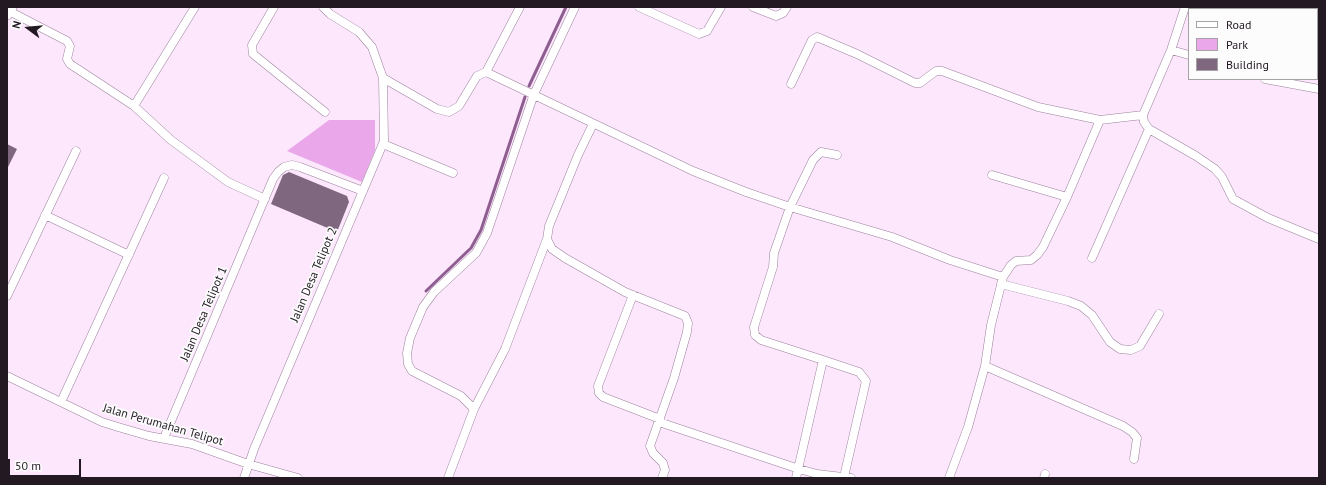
<!DOCTYPE html>
<html>
<head>
<meta charset="utf-8">
<style>
	body { margin:0 }
	#map { position:relative; width:1326px; height:485px; overflow:hidden; background:#fde7fd; font-family:"PT Sans",sans-serif }
	canvas { display:block }
	.frame { position:absolute; inset:0; border:8px solid #221923; pointer-events:none }
	.legend { position:absolute; left:1188px; top:8px; width:130px; height:72px; box-sizing:border-box; background:#fcfcfc; border:1px solid #a5a1a5; margin:0; padding:5px 7px; list-style:none; font-size:12px; color:#221923 }
	.legend li { display:flex; align-items:center; gap:8px; height:20px }
	.legend b { width:20px; border:1px solid #a5a1a5 }
	.north { position:absolute; left:8px; top:8px; width:40px; height:40px; -webkit-text-stroke:3px #fcfcfc; paint-order:stroke; rotate:286deg; font-size:11px; font-weight:700; line-height:16px; text-align:center; color:#221923 }
	.north::after { content:''; display:block; margin:auto; width:14px; height:18px; background:#221923; clip-path:polygon(50% 0,100% 100%,50% 72%,0 100%) }
	.scale { position:absolute; left:8px; top:459px; width:73px; height:18px; box-sizing:border-box; border:2px solid #221923; border-top:0; padding-left:5px; font-size:12px; line-height:14px; white-space:nowrap; color:#221923; -webkit-text-stroke:3px #fcfcfc; paint-order:stroke }
</style>
</head>
<body>
<div id="map">
<canvas width="1326" height="485"></canvas>
<div class="frame"></div>
<ul class="legend">
<li><b style="height:5px;background:#fff"></b>Road</li>
<li><b style="height:11px;background:#eaa8eb"></b>Park</li>
<li><b style="height:11px;background:#7f677f"></b>Building</li>
</ul>
<div class="north">N</div>
<div class="scale">50 m</div>
</div>
<script>
const context = document.querySelector('canvas').getContext('2d');
context.lineJoin = 'round';
function fill(path, color) { context.fillStyle = color; context.fill(path, 'evenodd'); }
const shape = rows => new Path2D(rows.map(r => 'M' + r).join(''));
function trace(path, color, width, dash) { context.strokeStyle = color; context.lineWidth = width; context.lineCap = dash ? 'butt' : 'round'; context.setLineDash(dash || []); context.stroke(path); }
function drawText(font, color, halo, rows, align = 'center') {
  context.font = font + ' "PT Sans",sans-serif'; context.lineWidth = 3.5; context.setLineDash([]); context.textBaseline = 'middle'; context.strokeStyle = halo; context.fillStyle = color; for (const [text, x, y, turn = 0] of rows) {
    context.save(); context.translate(x, y); context.rotate((+turn || 0) * Math.PI / 180); context.textAlign = isNaN(turn) ? turn : align; if (halo) context.strokeText(text, 0, 0); context.fillText(text, 0, 0); context.restore();
  }
}
fill(shape([
	[329,120,375,120,375,150,362,182,287,151]
]), '#eaa8eb');
trace(shape([
	[529,86,566,7],
	[426,291,471,248,481,230,525,97]
]), '#8f5e91', 3);
fill(shape([
	[7,144,17,149,7,169],
	[289,172,347,196,349,202,337,232,271,204,283,175]
]), '#7f677f');
const street = shape([
	[274,7,252,45,253,54,325,112],
	[639,7,699,34,707,31,721,7],
	[753,7,776,16,783,13,787,7],
	[9,11,67,41,70,46,67,59,70,64,134,106,171,140,228,182,265,199],
	[1171,50,1189,55],
	[486,72,520,7],
	[383,78,437,109,449,112,459,106,477,76,486,72,693,171,746,192,790,207,892,237,950,260,1003,277],
	[1265,79,1319,89],
	[791,84,812,40,817,37,857,54,915,83,920,83,936,71,942,71,1038,107,1100,120],
	[134,106,195,7],
	[1143,115,1144,122,1149,129,1196,156,1215,169,1222,177,1233,199,1268,218,1319,239],
	[593,124,578,155,549,226,547,239,552,249,565,258,625,292,685,316,688,323,687,332,674,378,650,446,653,453,663,463,665,470,662,478],
	[383,144,453,173],
	[992,175,1067,197],
	[45,215,129,255],
	[1092,258,1149,129],
	[1001,284,1068,301,1081,306,1092,315,1110,342,1120,349,1131,350,1140,346,1159,314],
	[633,295,598,386,599,393,603,397,660,419],
	[7,296,76,151],
	[823,360,859,372,866,381,844,477],
	[985,366,1123,426,1132,432,1137,438,1134,459],
	[7,376,102,422,118,427,149,436,192,444,248,464,298,478],
	[61,402,164,178],
	[474,409,461,396,412,371,408,364,407,353,410,338,423,307,434,292,476,253,487,233,534,94,575,7],
	[659,422,799,469,817,474,851,478],
	[164,438,273,179,278,172,284,167,292,165,300,167,363,191],
	[244,478,254,449,384,141,383,78,372,47,359,32,330,14,323,7],
	[448,478,474,409,505,349,547,239],
	[796,478,823,360,761,340,755,335,754,327,773,267,774,253,790,207,813,160,821,152,837,155],
	[949,478,968,427,985,366,991,325,1003,277,1011,265,1016,261,1031,260,1037,255,1043,247,1067,197,1100,120,1143,115,1171,50,1185,7],
	[1044,478,1045,474]
]);
const secondary = shape([
	[7,14,11,7]
]);
trace(street, '#9b829b', 9);
trace(secondary, '#9b829b', 12);
trace(street, '#fff', 8);
trace(secondary, '#fff', 11);
drawText('12px', '#221923', '#fcfcfc', [
	["Jalan Desa Telipot 2",314,275,-67],
	["Jalan Desa Telipot 1",204,314,-67],
	["Jalan Perumahan Telipot",163,425,16]
]);
</script>
</body>
</html>
